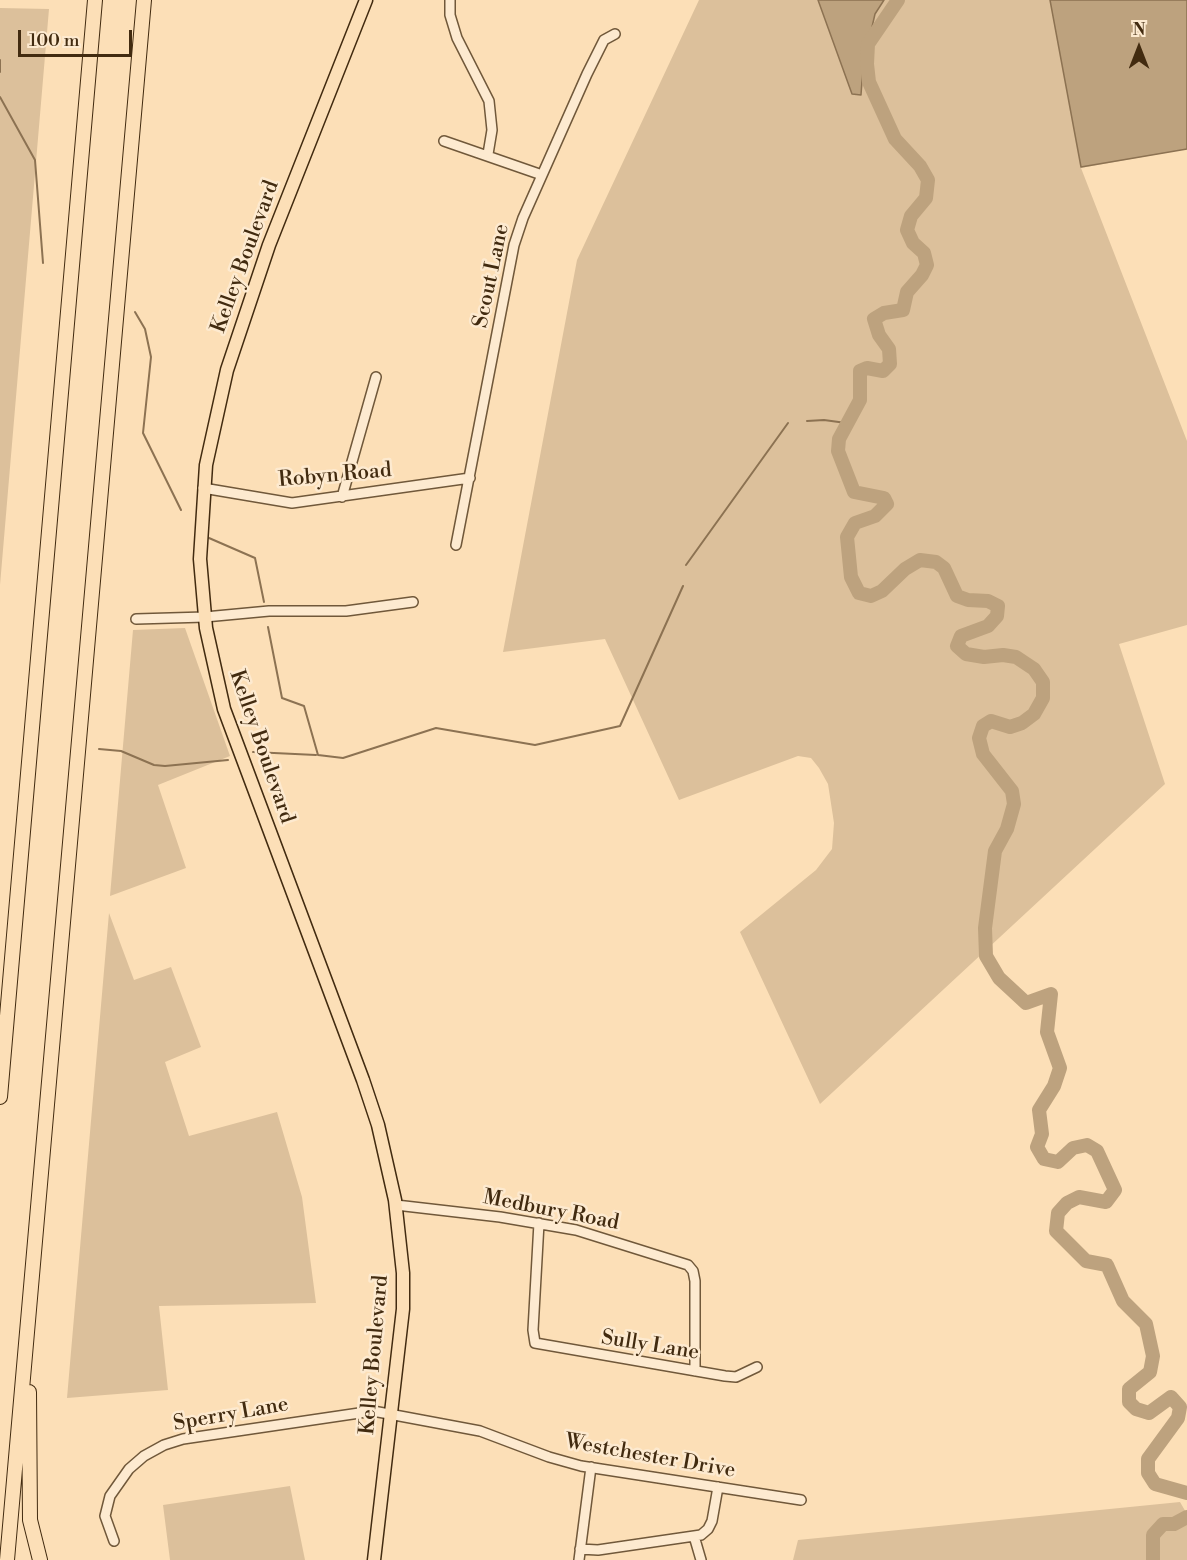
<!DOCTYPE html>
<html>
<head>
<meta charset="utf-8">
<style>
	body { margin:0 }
	#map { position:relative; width:1187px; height:1560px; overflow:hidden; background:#fcdfb7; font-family:"Libre Bodoni",serif }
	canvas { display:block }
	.north { position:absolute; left:1109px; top:18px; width:60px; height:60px; -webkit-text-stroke:4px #fdead0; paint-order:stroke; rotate:0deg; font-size:16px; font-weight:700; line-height:24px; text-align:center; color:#422b10 }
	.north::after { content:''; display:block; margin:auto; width:21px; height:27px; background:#422b10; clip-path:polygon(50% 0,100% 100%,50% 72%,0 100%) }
	.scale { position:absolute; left:18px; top:30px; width:114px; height:27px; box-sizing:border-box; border:3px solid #422b10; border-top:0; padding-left:8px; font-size:18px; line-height:21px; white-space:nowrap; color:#422b10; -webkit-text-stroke:4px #fdead0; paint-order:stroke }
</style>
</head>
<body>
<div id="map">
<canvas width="1187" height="1560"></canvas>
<div class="north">N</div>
<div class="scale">100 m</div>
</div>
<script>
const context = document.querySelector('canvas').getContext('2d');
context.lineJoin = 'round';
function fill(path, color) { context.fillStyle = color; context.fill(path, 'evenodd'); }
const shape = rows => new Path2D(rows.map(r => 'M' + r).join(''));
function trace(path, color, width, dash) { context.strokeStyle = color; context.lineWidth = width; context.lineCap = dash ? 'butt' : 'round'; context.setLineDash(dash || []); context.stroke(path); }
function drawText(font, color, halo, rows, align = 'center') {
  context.font = font + ' "Libre Bodoni",serif'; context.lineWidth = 5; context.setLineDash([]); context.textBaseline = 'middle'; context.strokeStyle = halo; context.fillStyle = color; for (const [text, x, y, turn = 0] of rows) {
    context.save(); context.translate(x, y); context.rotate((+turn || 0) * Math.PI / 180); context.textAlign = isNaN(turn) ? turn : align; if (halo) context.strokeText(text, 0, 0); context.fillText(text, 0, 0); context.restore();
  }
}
fill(shape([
	[699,0,1187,0,1187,149,1081,168,1187,441,1187,625,1119,644,1165,784,820,1104,740,932,816,870,832,849,834,823,828,784,819,768,811,758,798,756,679,800,605,639,503,652,577,260],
	[0,8,49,9,0,585],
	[185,628,230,756,158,785,186,868,110,896,133,630],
	[109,913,134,980,171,967,201,1047,165,1062,189,1136,277,1112,302,1197,316,1303,159,1306,168,1390,67,1398],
	[290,1486,305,1560,170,1560,163,1505],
	[1180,1502,1187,1514,1187,1560,793,1560,798,1540]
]), '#dcc09b');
const water = shape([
	[818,0,884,0,875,14,863,66,861,95,852,94,818,0],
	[1050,0,1187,0,1187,149,1081,167,1050,0]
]);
fill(water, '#bda27e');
trace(water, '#8c7252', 1.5);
trace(shape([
	[0,60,0,72],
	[0,97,35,160,43,263],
	[135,312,145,329,151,357,143,433,181,510],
	[807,421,824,420,846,423],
	[209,538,255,558,264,602],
	[686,565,788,423],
	[268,627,282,698,304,706,318,755,343,758,436,728,535,745,620,726,683,586],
	[99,749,121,751,154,765,165,766,228,760],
	[253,752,316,755]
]), '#8c7252', 2);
trace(shape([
	[898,0,868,44,867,64,869,82,895,139,920,166,928,180,926,198,911,216,907,230,913,243,924,253,927,265,922,275,907,292,903,310,884,313,874,319,879,335,889,349,890,364,883,371,867,368,860,371,860,400,839,439,838,451,854,492,884,498,887,504,875,516,855,523,847,537,851,577,859,593,871,596,882,591,905,569,920,560,936,562,944,568,957,596,968,600,988,601,998,606,997,616,988,626,961,636,957,646,966,654,984,657,1003,655,1016,657,1034,669,1043,682,1043,698,1034,714,1022,723,1010,727,991,721,983,726,979,738,983,754,1012,791,1014,804,1007,829,995,851,985,928,986,956,999,978,1026,1003,1051,994,1047,1032,1060,1068,1054,1086,1039,1110,1042,1134,1037,1147,1044,1159,1058,1162,1073,1148,1087,1145,1097,1151,1115,1190,1106,1202,1079,1197,1067,1203,1058,1213,1056,1231,1086,1261,1107,1265,1123,1301,1146,1324,1153,1356,1150,1372,1129,1389,1129,1402,1136,1409,1149,1413,1171,1397,1180,1407,1178,1418,1148,1459,1148,1473,1155,1484,1187,1493],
	[1153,1560,1153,1535,1163,1524,1174,1524,1187,1517]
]), '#bda27e', 14);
const minor = shape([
	[450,0,450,15,457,38,489,101,492,130,488,154],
	[444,141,542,175],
	[203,488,292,503,470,478],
	[342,497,376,377],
	[456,545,514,245,523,218,587,74,604,40,615,34],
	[136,619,205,617,269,611,346,611,413,602],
	[396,1205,500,1217,576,1230,688,1265,693,1271,695,1281,695,1371],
	[539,1223,533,1330,535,1343,725,1376,736,1377,757,1367],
	[694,1536,701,1560],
	[114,1541,105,1516,110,1496,129,1469,144,1456,164,1445,183,1439,373,1411,480,1431,549,1457,581,1466,801,1500],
	[580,1549,598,1550,701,1535,708,1529,712,1521,718,1487],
	[579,1560,591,1467]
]);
const major = shape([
	[366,0,269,245,227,370,206,465,200,559,206,628,224,709,363,1080,378,1125,395,1200,403,1273,403,1309,374,1560]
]);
const highway = shape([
	[0,1097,95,0],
	[29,1392,30,1520,40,1560],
	[7,1560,144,0]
]);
trace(minor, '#70583a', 12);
trace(major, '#422b10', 15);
trace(highway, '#422b10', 16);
trace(minor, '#fdead0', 9);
trace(major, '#fcdfb7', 12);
trace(highway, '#fcdfb7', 14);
drawText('21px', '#422b10', '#fdead0', [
	["Kelley Boulevard",246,257,-70],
	["Scout Lane",492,276,-78],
	["Robyn Road",335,476,-5],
	["Kelley Boulevard",261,747,71],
	["Medbury Road",551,1211,11],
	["Sully Lane",650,1346,9],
	["Kelley Boulevard",375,1355,-85],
	["Sperry Lane",231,1415,-10],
	["Westchester Drive",650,1457,10]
]);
</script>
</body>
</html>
